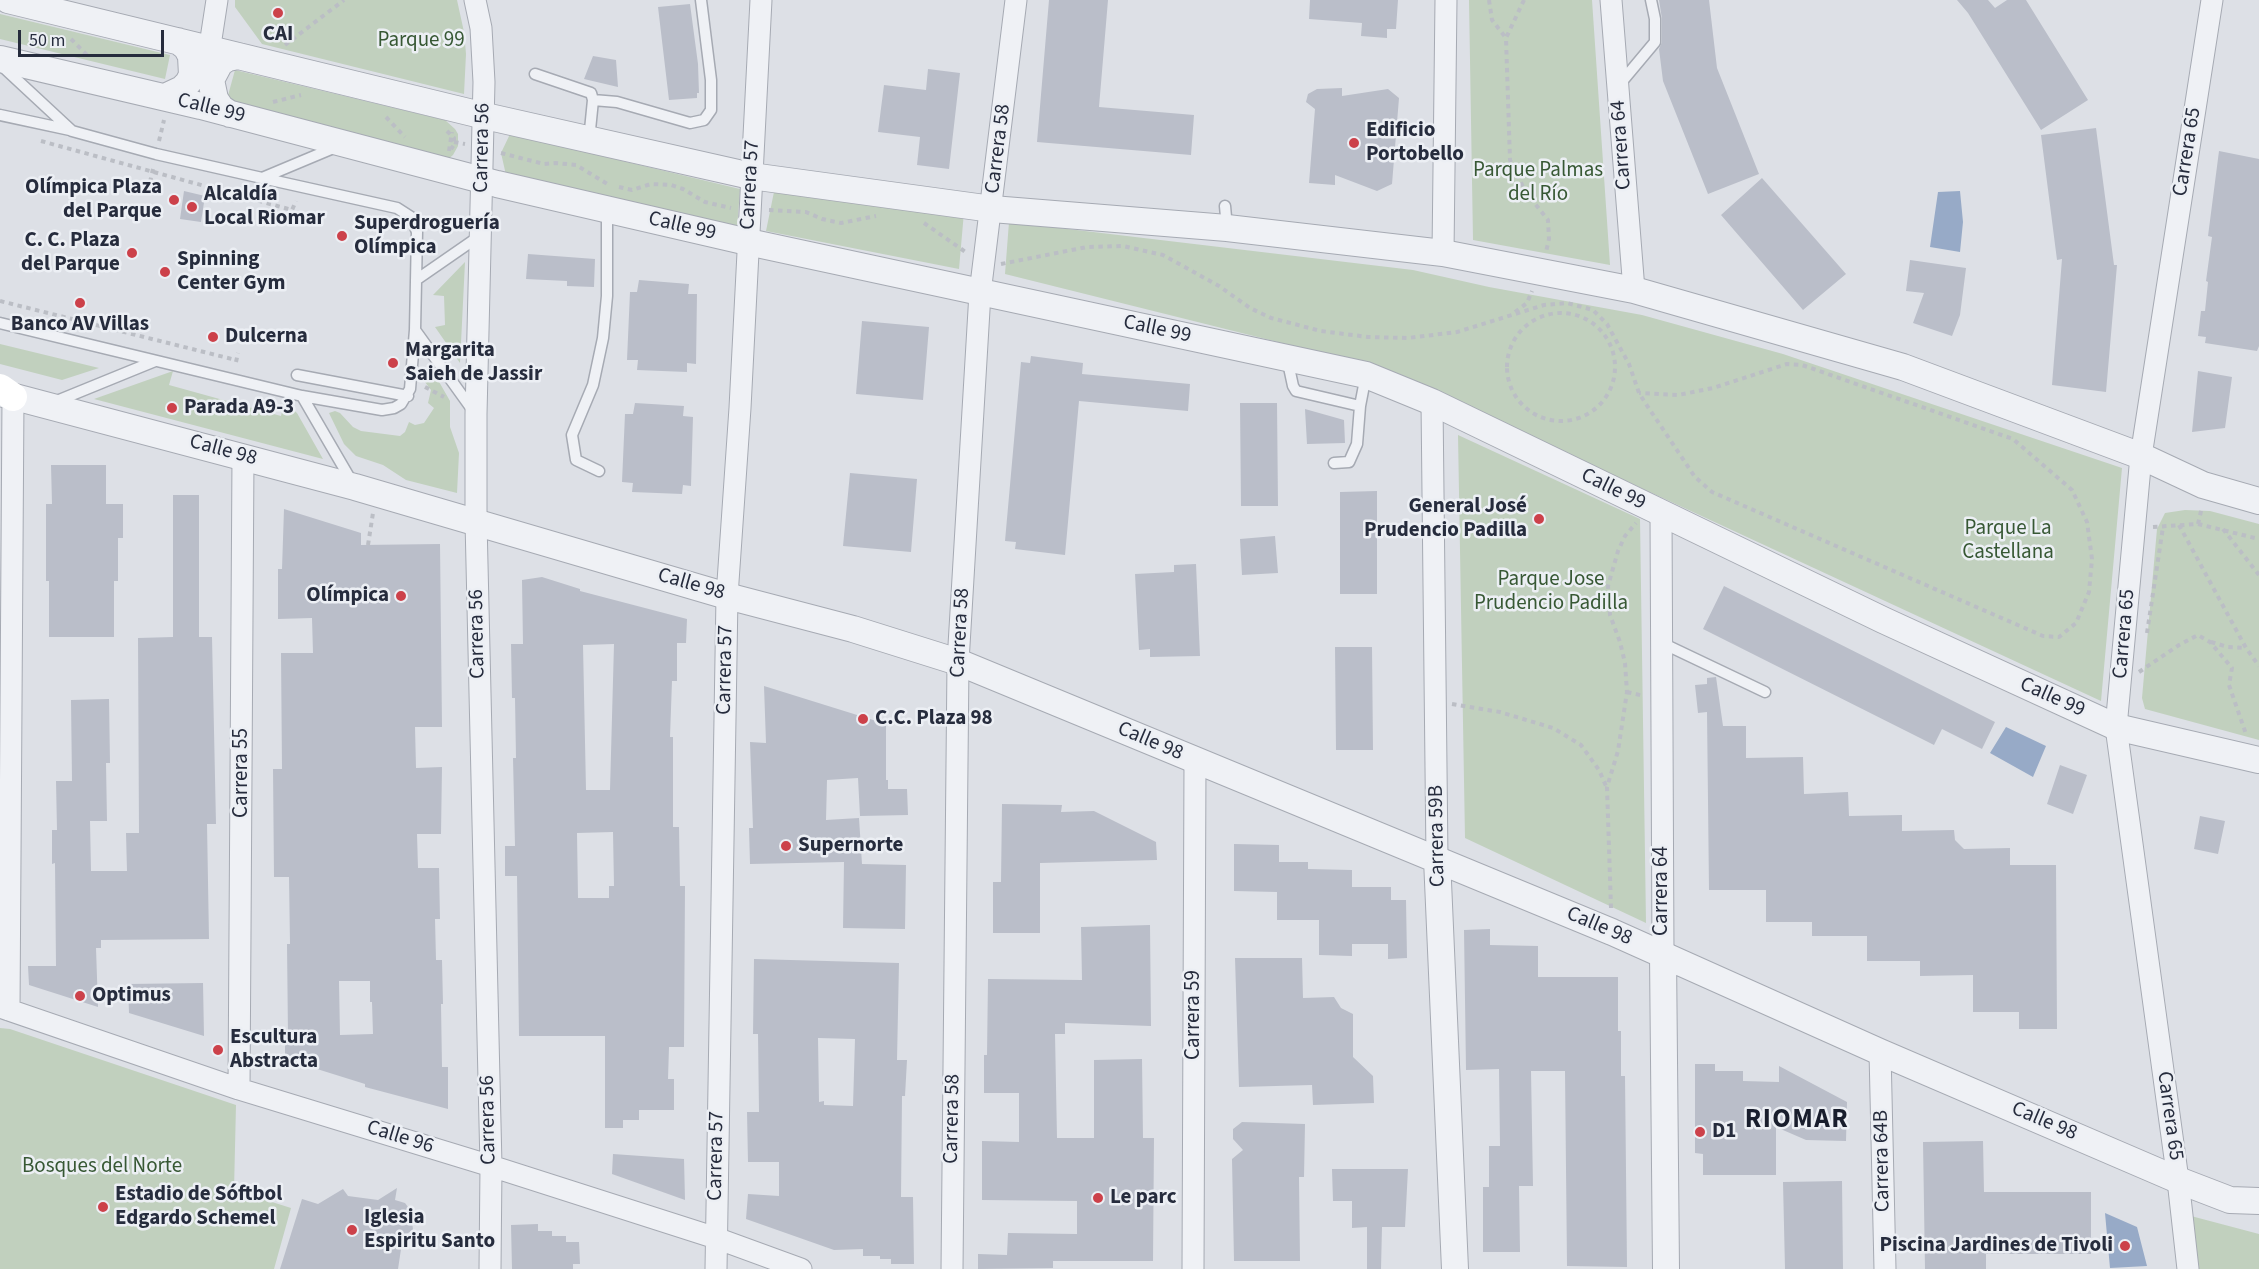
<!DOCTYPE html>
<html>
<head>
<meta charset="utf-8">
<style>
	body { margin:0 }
	#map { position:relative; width:2259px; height:1269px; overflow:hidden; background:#dde0e6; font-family:"Source Sans 3",sans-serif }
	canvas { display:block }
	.scale { position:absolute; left:18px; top:30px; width:146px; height:27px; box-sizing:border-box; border:3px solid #262c3d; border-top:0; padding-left:8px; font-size:18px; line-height:21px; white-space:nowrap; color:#262c3d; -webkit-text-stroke:4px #eceff4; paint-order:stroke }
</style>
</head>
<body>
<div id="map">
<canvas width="2259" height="1269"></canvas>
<div class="scale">50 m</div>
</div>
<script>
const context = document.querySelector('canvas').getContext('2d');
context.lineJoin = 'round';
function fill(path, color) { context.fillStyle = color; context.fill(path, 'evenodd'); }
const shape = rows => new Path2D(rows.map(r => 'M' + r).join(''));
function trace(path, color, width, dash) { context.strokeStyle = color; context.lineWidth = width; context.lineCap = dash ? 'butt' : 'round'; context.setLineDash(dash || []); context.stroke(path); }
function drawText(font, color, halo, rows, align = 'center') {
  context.font = font + ' "Source Sans 3",sans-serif'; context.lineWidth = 5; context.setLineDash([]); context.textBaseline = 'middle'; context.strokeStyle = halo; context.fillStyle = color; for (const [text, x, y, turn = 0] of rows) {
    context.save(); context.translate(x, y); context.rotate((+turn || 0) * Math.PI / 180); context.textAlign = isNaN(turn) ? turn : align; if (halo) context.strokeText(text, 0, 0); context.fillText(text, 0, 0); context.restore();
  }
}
fill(shape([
	[235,0,457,0,464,32,466,54,464,94,262,44,235,7],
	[1469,0,1592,0,1610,265,1473,240],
	[0,14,170,55,165,79,0,39],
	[235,70,445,120,455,129,458,134,458,146,453,155,447,160,432,161,227,99],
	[510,134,740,189,737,229,506,175,501,153],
	[775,187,964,212,959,269,766,231],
	[1009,222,1413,270,1489,287,1642,315,1783,354,2122,468,2101,701,1382,368,1005,274],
	[465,262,460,363,435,327,445,325,444,296,433,295],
	[0,344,99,368,62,380,0,364],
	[173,371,169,385,281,416,284,402,297,413,323,459,94,399],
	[430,371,434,373,450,401,450,427,459,453,457,493,406,480,383,465,356,456,344,444,329,413,335,411,340,413,353,427,361,431,400,436,405,432,409,422,415,425,424,423,434,408,428,403,431,390,425,382,427,373],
	[1458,435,1640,519,1646,923,1465,838],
	[2185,510,2210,511,2259,524,2259,740,2145,709,2142,698,2157,529,2165,513],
	[0,1028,10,1029,236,1105,234,1190,291,1208,274,1269,0,1269],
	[2191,1216,2259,1234,2259,1269,2196,1269]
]), '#c1d0be');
fill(shape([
	[1960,191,1963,222,1960,252,1930,247,1938,192],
	[2006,727,2046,746,2033,777,1990,753],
	[2105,1213,2137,1227,2147,1266,2110,1268]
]), '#97aac7');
fill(shape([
	[1049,0,1108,0,1099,107,1194,115,1191,155,1037,142],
	[1310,0,1398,0,1396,29,1387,29,1387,38,1361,36,1362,23,1309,19],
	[1659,0,1709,0,1717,68,1759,174,1708,194,1663,81,1659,49,1662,42,1662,19],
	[1957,0,1988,0,1995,8,2007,0,2026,0,2088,100,2041,130,1968,13],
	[690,4,698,64,699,93,697,93,697,98,669,100,658,7],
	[593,56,616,60,618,87,584,79],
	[928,69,960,73,949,169,917,165,920,137,878,132,884,85,926,90],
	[1342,88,1342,96,1388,89,1399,98,1392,184,1377,191,1335,175,1335,185,1309,183,1315,109,1306,102,1308,94,1317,89],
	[2096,128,2114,265,2117,265,2106,392,2052,385,2062,259,2057,260,2041,135],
	[2219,151,2259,159,2259,346,2257,351,2205,343,2206,337,2198,336,2201,311,2205,311,2208,282,2206,281,2212,237,2208,236],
	[1762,178,1846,274,1803,310,1721,215],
	[184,191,205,196,201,222,180,219],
	[528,254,595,259,594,287,567,286,567,281,526,279],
	[1910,260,1966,268,1960,315,1952,336,1913,323,1924,293,1906,291],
	[639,280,689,284,688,294,697,294,696,364,687,363,687,372,637,370,638,360,627,360,630,292,637,292],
	[862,321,929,327,923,400,856,394],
	[1031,356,1083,363,1082,374,1190,384,1188,411,1079,401,1065,555,1015,549,1016,542,1005,541,1021,362,1030,363],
	[2198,371,2232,377,2225,428,2192,432],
	[635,403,684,406,683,416,693,417,691,486,683,485,682,494,632,492,633,483,622,482,625,414,633,414],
	[1240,403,1277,403,1278,506,1241,506],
	[1305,409,1344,420,1345,443,1307,444],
	[51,465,106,465,106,504,123,504,123,538,118,538,118,581,114,581,114,637,49,637,49,581,46,581,46,504,52,504],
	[850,473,917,479,911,552,843,546],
	[1377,491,1377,594,1340,594,1340,492],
	[173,495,199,495,199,637,212,637,216,824,207,824,209,939,101,940,101,948,96,948,98,1007,29,985,28,966,56,966,55,863,52,864,52,830,57,830,56,781,72,781,71,700,109,699,110,763,106,763,107,821,90,821,91,871,127,871,126,833,139,833,138,638,173,637],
	[284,509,361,533,361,545,440,544,442,727,415,727,416,768,442,767,441,834,417,834,418,868,439,868,440,919,435,919,436,960,442,960,443,1004,441,1004,442,1067,448,1067,448,1109,365,1087,365,1084,285,1059,285,1036,288,1036,287,944,290,944,289,877,274,877,273,769,282,769,281,653,313,653,312,618,278,619,278,569,282,569],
	[339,981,370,981,370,1002,372,1002,373,1034,340,1035],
	[1275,536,1278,573,1242,575,1240,539],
	[1196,564,1200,656,1150,657,1150,649,1139,650,1135,574,1174,572,1174,565],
	[542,577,580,589,580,591,687,619,686,643,677,643,677,681,672,681,670,737,673,737,673,827,679,827,680,886,685,886,684,1047,669,1047,668,1079,674,1079,674,1110,639,1110,639,1120,623,1120,623,1128,605,1128,605,1036,519,1036,517,876,505,876,505,846,515,846,513,758,516,758,515,698,512,698,511,644,523,644,522,580],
	[614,644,610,790,586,790,583,645],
	[613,832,614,886,609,886,609,898,578,898,577,833],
	[1724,586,1995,722,1982,749,1942,729,1934,745,1703,629],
	[1335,647,1372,647,1373,750,1336,750],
	[1716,677,1723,726,1746,726,1746,758,1803,757,1804,794,1848,792,1849,816,1902,815,1902,831,1954,830,1955,840,1964,849,2010,848,2010,865,2056,865,2057,1029,2019,1029,2019,1012,1973,1012,1973,975,1920,976,1920,961,1867,961,1867,936,1812,936,1812,922,1766,922,1766,890,1709,890,1707,712,1698,713,1695,685,1707,684,1707,678],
	[764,686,886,724,886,780,888,780,888,789,907,789,908,815,860,816,858,778,827,780,826,820,859,818,862,864,906,865,905,929,843,928,844,862,750,864,749,828,753,828,750,742,766,743],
	[2060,765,2087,775,2073,814,2047,804],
	[1002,804,1062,805,1061,812,1094,811,1156,842,1157,860,1040,863,1040,933,993,933,993,882,1001,882],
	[2200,816,2225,821,2218,854,2194,849],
	[1234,844,1279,845,1279,862,1308,862,1308,869,1352,870,1352,887,1391,887,1391,900,1406,900,1407,958,1388,959,1388,944,1352,944,1352,956,1319,955,1319,920,1277,920,1277,892,1234,891],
	[1150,925,1151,1026,1065,1023,1065,1034,1055,1034,1057,1138,1094,1138,1094,1060,1142,1059,1143,1138,1154,1138,1153,1261,1053,1261,1053,1268,978,1269,978,1254,1007,1255,1008,1233,1077,1234,1077,1201,982,1200,982,1141,1019,1142,1019,1093,984,1093,984,1055,987,1055,988,979,1082,980,1081,927],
	[1490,929,1490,945,1538,946,1538,977,1618,977,1618,1031,1621,1031,1621,1076,1625,1076,1627,1267,1567,1266,1565,1071,1531,1071,1533,1186,1519,1186,1520,1252,1483,1252,1483,1187,1489,1187,1489,1146,1500,1146,1499,1069,1466,1070,1464,930],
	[1235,958,1302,958,1303,998,1334,997,1341,1008,1353,1014,1353,1057,1373,1076,1374,1103,1313,1105,1312,1085,1239,1087],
	[754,959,899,963,897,1060,907,1060,905,1096,902,1096,901,1197,913,1197,914,1264,891,1264,891,1259,880,1259,880,1256,863,1256,863,1249,834,1250,746,1219,748,1194,779,1196,779,1162,748,1162,747,1112,759,1112,758,1034,753,1034],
	[818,1038,855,1039,853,1106,824,1105,824,1101,819,1102],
	[203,983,204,1036,129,1013,128,984],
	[1695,1064,1715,1064,1715,1071,1743,1071,1743,1081,1779,1082,1779,1066,1847,1102,1846,1141,1806,1140,1776,1127,1776,1175,1703,1175,1703,1154,1695,1153],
	[1242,1122,1305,1124,1304,1177,1299,1177,1300,1261,1234,1261,1232,1159,1243,1150,1233,1139,1233,1129],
	[1983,1141,1984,1192,2091,1192,2091,1254,1986,1254,1986,1269,1925,1269,1923,1142],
	[613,1154,684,1159,685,1200,612,1174],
	[1332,1169,1408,1169,1405,1227,1382,1227,1381,1269,1367,1269,1367,1227,1352,1228,1352,1201,1333,1201],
	[1842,1181,1843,1269,1785,1269,1783,1182],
	[397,1188,395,1200,405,1203,411,1211,413,1230,403,1236,398,1269,280,1269,302,1199,318,1204,343,1189,348,1196,378,1200],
	[538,1224,538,1231,552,1231,552,1236,566,1236,566,1242,579,1242,580,1264,573,1264,573,1269,512,1269,511,1225]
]), '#babec9');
const service = shape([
	[2,66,72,131,156,154,262,178,336,147],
	[535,74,591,93,593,100,589,140],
	[1619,85,1655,42,1655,19,1651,0],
	[593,100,617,102,690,123,704,120,711,110,711,80,701,0],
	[0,115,70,130],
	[1225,206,1227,228],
	[416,280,481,235],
	[0,323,302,396,382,410,394,408,401,404,410,389,415,330,417,232,411,217,397,208,262,178],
	[415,330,474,412],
	[1287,358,1293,386,1296,391,1360,406],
	[297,375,408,396],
	[302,396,352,482],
	[52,403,155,361],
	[1334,463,1349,462,1357,444,1360,406,1366,375],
	[599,471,576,460,572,435,593,385,603,338,607,296,607,210],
	[1662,643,1765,692]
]);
const minor = shape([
	[475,0,481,28,484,82,476,414,476,521,491,1166,490,1269],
	[1611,0,1634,290],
	[207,65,217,0],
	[1443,253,1446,0],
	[1432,402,1437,859],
	[1661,513,1663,955],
	[0,1007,239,1089,491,1166,716,1238,801,1269],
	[9,1010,13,397],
	[1880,1052,1885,1269],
	[239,1089,243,457],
	[716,1269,727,596,740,408,761,0],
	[952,1269,958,662,980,293,1016,0],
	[1193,1269,1195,761],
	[2188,1269,2178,1180,2116,727,2141,456,2212,0]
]);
const tertiary = shape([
	[8,0,485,116,751,176,992,209,1227,228,1443,253,1634,290,1903,367,2141,456,2203,485,2259,501],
	[0,59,201,106,497,184,748,242,1366,375,1432,402,1883,620,2116,727,2259,760],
	[165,97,182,89,188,83,192,75,191,56,186,47,178,41],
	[230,114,221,108,215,99,211,80,220,63,228,58,238,56],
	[0,393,355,487,727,596,853,629,958,662,1612,932,1880,1052,2178,1180,2230,1200,2259,1201],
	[1437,859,1455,1269],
	[1663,955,1666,1269]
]);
trace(service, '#a6aab3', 13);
trace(minor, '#a6aab3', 23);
trace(tertiary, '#a6aab3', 28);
trace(shape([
	[1489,0,1492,20,1506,38],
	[1524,0,1506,38,1510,160,1525,191,1548,220,1549,239,1546,252],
	[71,39,89,57],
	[285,45,344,0],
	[273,102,301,95],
	[386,117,405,137],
	[447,131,454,138,454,145,451,149],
	[41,141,292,210,296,201],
	[159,141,164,120],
	[454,142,465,144],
	[449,151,452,132],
	[501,153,544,164,556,163,576,165,609,185],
	[150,182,153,169],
	[619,187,632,190,651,184,671,185,683,189,705,202,731,208],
	[769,210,806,212,822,219,841,223,876,216],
	[356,216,398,227],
	[924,223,967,253],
	[429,224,463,226],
	[1001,264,1087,247,1123,246,1163,255,1219,286,1250,308,1271,318,1321,331,1368,337,1408,338,1457,332,1544,305,1567,303,1593,310,1607,324,1629,364,1639,393,1646,404,1695,477,1712,492,2043,636,2059,637,2076,623,2089,592,2092,559,2087,522,2072,490,2013,439,1802,365,1787,364,1713,388,1678,395,1639,393],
	[0,301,236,360],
	[1515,312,1527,303,1532,291],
	'1507 367a54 54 0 1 1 108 0a54 54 0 1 1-108 0Z',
	[236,362,238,353],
	[425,387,444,397],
	[2198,524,2202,507],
	[2179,525,2246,648,2259,666],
	[2153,527,2198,524,2259,539],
	[2223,529,2259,575],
	[368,545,373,513],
	[2147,633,2163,527],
	[2211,642,2228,647,2246,648],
	[2139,672,2179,645,2198,635,2210,642,2232,668,2229,685,2246,734],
	[1627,692,1644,696],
	[1452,704,1500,712,1553,728,1581,745,1599,770,1606,786],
	[1611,908,1607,787,1618,751,1627,692,1625,663,1620,642,1610,615,1608,586,1618,551,1625,536,1636,523]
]), '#bbbec5', 4, [4.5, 4.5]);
trace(service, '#eff1f5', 10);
trace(minor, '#eff1f5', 21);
trace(tertiary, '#eff1f5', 26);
trace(shape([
	[0,388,13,397]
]), '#fff', 28);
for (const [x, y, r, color] of [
	[278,13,6,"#cc414a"],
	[1354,143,6,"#cc414a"],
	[174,200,6,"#cc414a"],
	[192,207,6,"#cc414a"],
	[342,236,6,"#cc414a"],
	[132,253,6,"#cc414a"],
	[165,272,6,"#cc414a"],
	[80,303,6,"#cc414a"],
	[213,337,6,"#cc414a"],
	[393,363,6,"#cc414a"],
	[172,408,6,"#cc414a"],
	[1539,519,6,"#cc414a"],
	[401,596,6,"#cc414a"],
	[863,719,6,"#cc414a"],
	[786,846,6,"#cc414a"],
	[80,996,6,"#cc414a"],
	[218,1050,6,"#cc414a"],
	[1700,1132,6,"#cc414a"],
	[1098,1198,6,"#cc414a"],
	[103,1207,6,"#cc414a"],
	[352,1230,6,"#cc414a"],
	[2125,1246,6,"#cc414a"]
]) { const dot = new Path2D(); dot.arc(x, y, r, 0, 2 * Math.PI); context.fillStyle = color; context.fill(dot); trace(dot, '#eceff4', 2); }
drawText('bold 21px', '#262c3d', '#eceff4', [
	["CAI",278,35,"center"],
	["Edificio",1366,131],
	["Portobello",1366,155],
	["Olímpica Plaza",162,188,"right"],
	["del Parque",162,212,"right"],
	["Alcaldía",204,195],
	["Local Riomar",204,219],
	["Superdroguería",354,224],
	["Olímpica",354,248],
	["C. C. Plaza",120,241,"right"],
	["del Parque",120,265,"right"],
	["Spinning",177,260],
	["Center Gym",177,284],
	["Banco AV Villas",80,325,"center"],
	["Dulcerna",225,337],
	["Margarita",405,351],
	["Saieh de Jassir",405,375],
	["Parada A9-3",184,408],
	["General José",1527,507,"right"],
	["Prudencio Padilla",1527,531,"right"],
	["Olímpica",389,596,"right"],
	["C.C. Plaza 98",875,719],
	["Supernorte",798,846],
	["Optimus",92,996],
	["Escultura",230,1038],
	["Abstracta",230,1062],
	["D1",1712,1132],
	["Estadio de Sóftbol",115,1195],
	["Edgardo Schemel",115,1219],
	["Le parc",1110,1198],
	["Iglesia",364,1218],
	["Espiritu Santo",364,1242],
	["Piscina Jardines de Tivoli",2113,1246,"right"]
], 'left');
drawText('21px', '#375834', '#eceff4', [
	["Parque 99",421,41],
	["Parque Palmas",1538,171],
	["del Río",1538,195],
	["Parque La",2008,529],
	["Castellana",2008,553],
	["Parque Jose",1551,580],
	["Prudencio Padilla",1551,604],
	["Bosques del Norte",102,1167]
]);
drawText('21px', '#262c3d', '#eceff4', [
	["Calle 99",211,109,14],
	["Carrera 64",1622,145,-94],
	["Carrera 56",483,148,-89],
	["Carrera 58",999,149,-83],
	["Carrera 65",2188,152,-81],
	["Carrera 57",751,185,-87],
	["Calle 99",682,227,13],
	["Calle 99",1157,330,12],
	["Calle 98",223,451,15],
	["Calle 99",1613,490,26],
	["Calle 98",691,585,16],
	["Carrera 58",961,633,-87],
	["Carrera 56",478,634,-91],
	["Carrera 65",2125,634,-85],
	["Carrera 57",726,670,-89],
	["Calle 99",2052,698,24],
	["Calle 98",1150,742,23],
	["Carrera 55",242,773,-90],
	["Carrera 59B",1438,836,-91],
	["Carrera 64",1662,891,-90],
	["Calle 98",1599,927,23],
	["Carrera 59",1194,1015,-90],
	["Carrera 65",2169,1116,82],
	["Carrera 58",953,1119,-89],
	["Carrera 56",489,1120,-91],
	["Calle 98",2044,1122,23],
	["Calle 96",400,1138,17],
	["Carrera 57",717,1156,-89],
	["Carrera 64B",1883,1161,-91]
]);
context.letterSpacing = '1.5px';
drawText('bold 27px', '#191e2d', '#eceff4', [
	["RIOMAR",1797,1121]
]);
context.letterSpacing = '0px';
</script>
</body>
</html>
